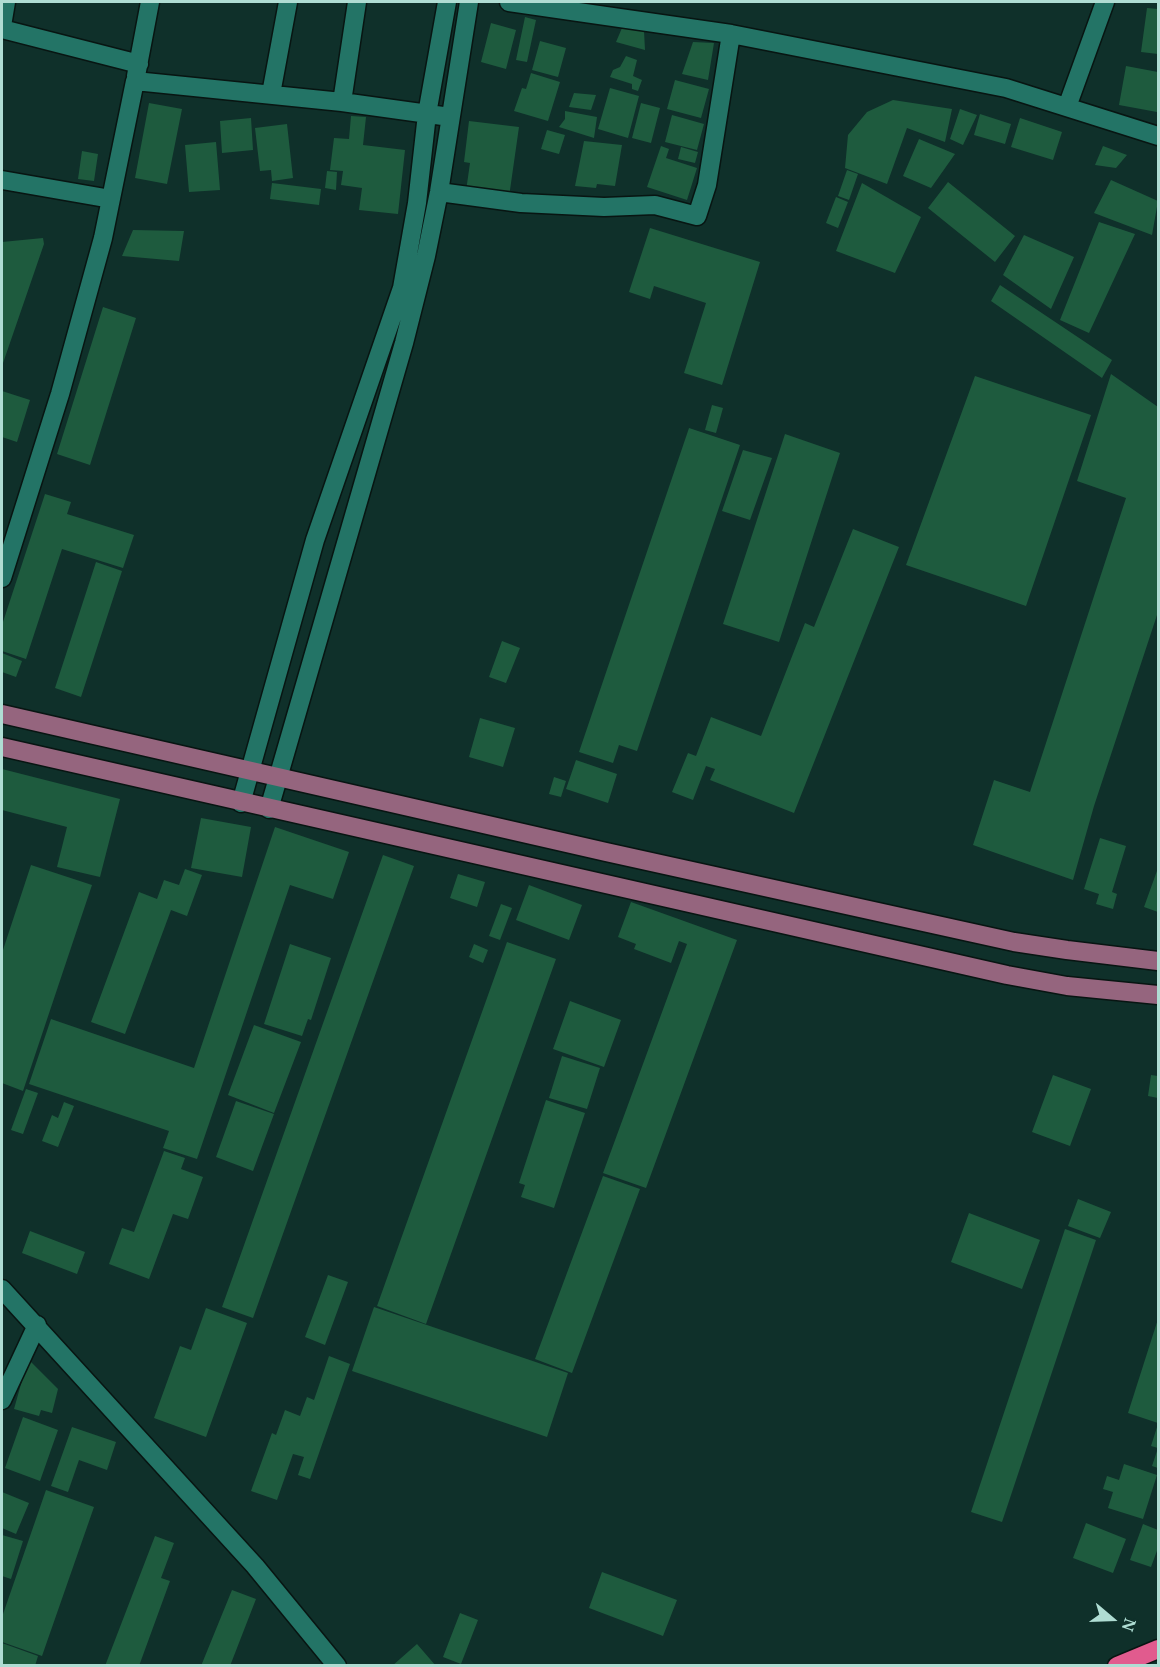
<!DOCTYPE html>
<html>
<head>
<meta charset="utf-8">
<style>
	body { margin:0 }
	#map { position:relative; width:1160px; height:1667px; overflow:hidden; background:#0f302a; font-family:"Noto Serif",serif }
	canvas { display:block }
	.frame { position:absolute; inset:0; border:3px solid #afddd3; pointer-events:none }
	.north { position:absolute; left:1082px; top:1589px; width:60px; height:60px; -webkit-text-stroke:4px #0f302a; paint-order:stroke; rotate:109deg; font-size:16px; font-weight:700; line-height:24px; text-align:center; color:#afddd3 }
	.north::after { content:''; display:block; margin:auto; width:21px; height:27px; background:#afddd3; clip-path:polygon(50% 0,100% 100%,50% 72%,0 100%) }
</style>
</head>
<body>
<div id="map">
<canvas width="1160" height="1667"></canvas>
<div class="frame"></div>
<div class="north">N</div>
</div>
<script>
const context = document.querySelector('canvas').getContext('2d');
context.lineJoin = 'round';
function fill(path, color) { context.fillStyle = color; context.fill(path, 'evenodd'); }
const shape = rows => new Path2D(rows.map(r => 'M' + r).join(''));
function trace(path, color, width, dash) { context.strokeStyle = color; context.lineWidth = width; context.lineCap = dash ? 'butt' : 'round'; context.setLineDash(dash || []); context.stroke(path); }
fill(shape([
	[1147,8,1158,9,1158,54,1141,52],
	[525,17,536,20,527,62,516,60],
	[491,23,516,30,506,69,481,62],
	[622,28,644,31,645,50,616,42],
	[540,41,566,48,558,77,532,70],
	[693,42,714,43,708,80,682,74],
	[626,56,637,60,633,76,642,80,638,91,632,89,632,84,610,77,613,70,620,67],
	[1126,66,1158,72,1157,112,1119,105],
	[531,73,560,82,548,121,514,111,522,88,526,89],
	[675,80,709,89,701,118,667,109],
	[610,88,639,96,628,138,598,129],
	[574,93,596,95,591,110,569,107],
	[893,100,952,109,945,142,907,128,887,184,845,168,848,135,867,112],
	[149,103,182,109,167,184,135,178],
	[641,103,660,108,651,143,632,138],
	[960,109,977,115,963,145,950,139],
	[565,111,597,117,594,138,559,127,565,119],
	[980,114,1011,124,1005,144,974,135],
	[672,115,704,124,697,150,665,142],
	[351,116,366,117,363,145,405,150,398,214,359,210,362,188,341,185,343,171,330,170,334,138,349,139],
	[251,118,253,150,222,153,220,121],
	[1020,118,1062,132,1053,160,1011,147],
	[469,121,519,127,509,197,466,191,470,163,464,162],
	[287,124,293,178,272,181,271,170,260,171,255,128],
	[547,130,565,135,559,154,541,149],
	[919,139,955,154,931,188,903,176],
	[584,141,622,145,615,186,597,184,596,188,575,186],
	[216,142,220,190,189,192,185,145],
	[661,146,669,149,666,158,697,168,687,200,647,187],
	[1103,146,1127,155,1116,168,1095,165],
	[681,147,698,152,695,163,678,159],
	[82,151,98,154,94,181,78,179],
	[847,170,858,174,849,200,838,196],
	[327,171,337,172,336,190,325,188],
	[1111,180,1158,201,1152,235,1094,213],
	[948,182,1015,236,995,262,928,208],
	[272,183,321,189,319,205,270,199],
	[862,183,921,217,895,273,836,251],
	[836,197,848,202,838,228,826,223],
	[1099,222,1135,234,1089,333,1060,320],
	[650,228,760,262,722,385,684,373,706,303,654,286,650,299,629,292],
	[133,230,184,231,179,261,122,256],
	[1024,235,1074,257,1051,309,1003,275],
	[43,238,44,244,2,366,2,242],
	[1000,285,1112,360,1102,378,991,301],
	[103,307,136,318,90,465,57,454],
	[1111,374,1158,407,1158,612,1094,806,1073,880,973,845,994,780,1030,792,1126,498,1077,481],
	[975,376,1091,415,1026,606,906,565],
	[2,391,30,400,17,442,2,437],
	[712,405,723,408,716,433,705,430],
	[689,428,740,445,637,751,619,745,613,763,579,752],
	[785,434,840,453,779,642,723,624],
	[743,450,772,458,750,520,722,511],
	[45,494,71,502,67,514,134,535,123,568,62,549,26,659,2,651,2,625],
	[853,529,899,547,794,813,710,780,715,769,706,766,693,800,672,792,688,753,696,756,711,717,761,736,805,623,814,627],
	[96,562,122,571,81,697,55,688],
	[502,641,520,648,506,683,489,677],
	[2,653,22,661,16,677,2,672],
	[480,718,515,728,503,767,469,757],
	[576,760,617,774,608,803,566,789],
	[2,769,120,799,100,877,57,867,67,827,2,810],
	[554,777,566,781,561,797,549,794],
	[201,818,251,827,242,877,191,868],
	[275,827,349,852,333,899,290,885,197,1159,163,1148,169,1131,29,1084,51,1019,194,1068],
	[1100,838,1126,846,1112,892,1117,894,1113,909,1096,904,1099,894,1084,889],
	[383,855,414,866,253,1318,222,1307],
	[31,865,92,885,23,1091,2,1083,2,953],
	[1158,868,1158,912,1144,907],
	[185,869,202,875,187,916,171,910,125,1034,91,1022,139,892,157,899,164,880,179,885],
	[458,874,485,882,477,907,450,898],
	[529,885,582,905,569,940,516,920],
	[631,902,737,940,646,1188,603,1173,687,944,679,941,671,963,634,949,636,944,618,937],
	[501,904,512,908,500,940,489,936],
	[507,942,556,959,426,1324,377,1306],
	[290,944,331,958,311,1020,308,1019,302,1036,264,1024],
	[474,944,488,950,483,963,469,957],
	[570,1001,621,1020,604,1067,553,1049],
	[254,1025,301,1042,274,1113,228,1095],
	[562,1056,600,1068,587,1109,549,1098],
	[1053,1075,1091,1089,1070,1146,1032,1132],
	[1151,1075,1158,1076,1158,1098,1148,1096],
	[26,1089,38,1093,23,1134,11,1130],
	[546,1100,585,1113,554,1208,521,1197,525,1185,519,1183],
	[236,1101,274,1114,253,1171,216,1157],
	[64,1102,74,1106,58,1147,42,1141,52,1115,58,1118],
	[164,1151,185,1158,181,1169,203,1177,188,1219,173,1214,149,1279,109,1264,122,1228,134,1232],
	[603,1176,640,1189,572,1373,535,1359],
	[1078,1199,1111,1212,1100,1238,1068,1226],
	[969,1213,1040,1240,1022,1289,951,1262],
	[1065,1229,1096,1240,1002,1522,971,1512],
	[30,1231,85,1252,77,1274,22,1253],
	[328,1275,348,1282,325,1345,305,1337],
	[374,1307,568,1373,547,1437,352,1371],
	[206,1308,247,1323,206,1437,154,1418,180,1346,191,1350],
	[1158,1319,1158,1423,1128,1413],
	[329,1356,350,1364,310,1479,298,1475,304,1457,293,1454,277,1500,251,1491,272,1433,276,1435,285,1410,300,1416,307,1397,314,1400],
	[28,1359,58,1389,52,1413,41,1410,39,1416,14,1409],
	[23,1417,58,1430,40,1481,5,1468],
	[1158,1424,1158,1468,1152,1466,1158,1448,1151,1446],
	[72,1427,116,1442,107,1470,79,1460,68,1492,51,1486],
	[1124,1464,1157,1475,1143,1519,1108,1508,1113,1492,1103,1489,1107,1476,1119,1480],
	[46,1490,94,1507,42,1656,2,1642,2,1617],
	[2,1492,29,1503,16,1534,2,1528],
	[1086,1523,1126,1539,1113,1573,1073,1558],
	[1143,1524,1158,1530,1158,1548,1151,1567,1130,1560],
	[2,1535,23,1541,11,1579,2,1576],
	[155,1536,174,1543,161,1578,170,1581,139,1666,105,1666],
	[602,1572,677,1600,663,1636,589,1608],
	[232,1590,256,1599,230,1666,201,1666],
	[460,1613,478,1620,461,1664,443,1657],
	[2,1643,38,1656,35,1666,2,1666],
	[417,1644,436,1666,392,1666]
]), '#1e5b3e');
const minor = shape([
	[509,2,731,34,1006,88,1158,136],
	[2,26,6,2],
	[2,29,139,64],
	[136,76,150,2],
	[271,94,288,2],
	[342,102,357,2],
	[1067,107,1105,2],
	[2,180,111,199],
	[439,192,521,203,604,207,655,205,697,216,707,185,731,34],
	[2,578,60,394,103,238,135,81,342,102,450,117],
	[241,803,315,540,402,288,417,203,427,114,447,2],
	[269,809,404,343,426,256,439,192,469,2],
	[2,1289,255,1566,337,1666],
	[2,1400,37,1325]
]);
const major = shape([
	[2,714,606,852,1014,942,1067,950,1158,961],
	[2,747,1007,975,1067,986,1158,995]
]);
const highway = shape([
	[1117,1666,1158,1649]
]);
trace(minor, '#081512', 21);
trace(major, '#081512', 21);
trace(highway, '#081512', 21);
trace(minor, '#237466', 18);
trace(major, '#95657e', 18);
trace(highway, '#e15b8e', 18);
</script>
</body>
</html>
